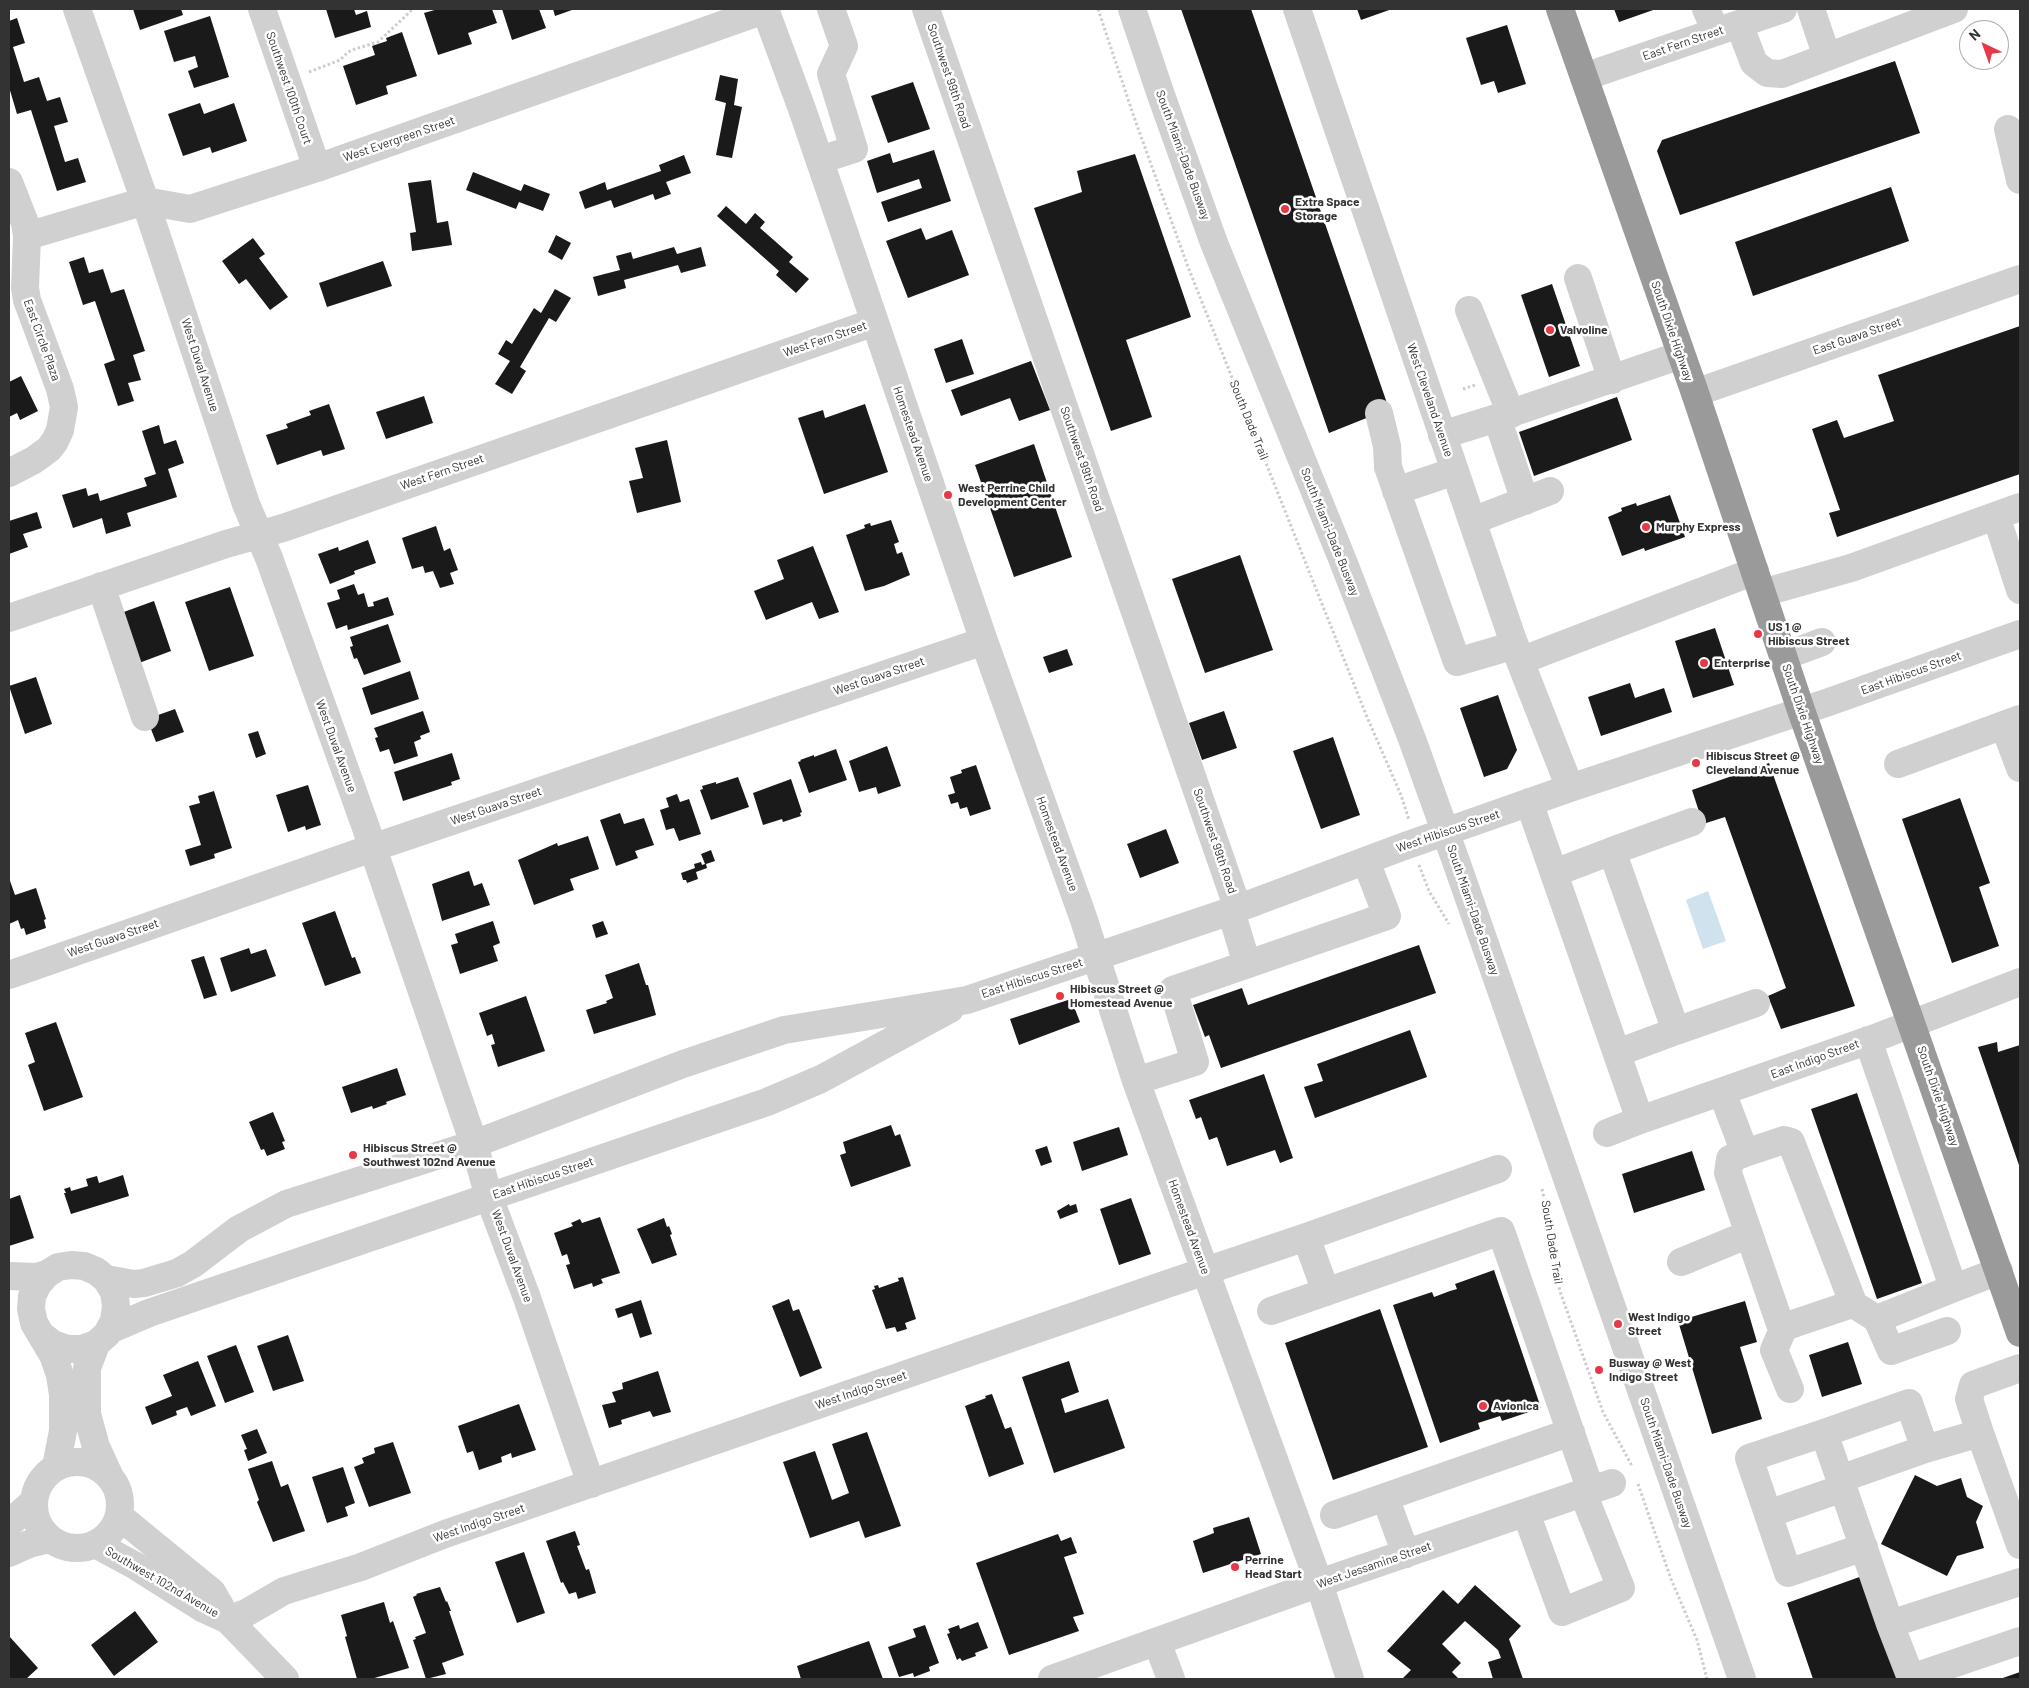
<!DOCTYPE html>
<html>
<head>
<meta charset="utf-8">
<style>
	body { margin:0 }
	#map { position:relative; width:2029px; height:1688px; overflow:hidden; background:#fff; font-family:Barlow,sans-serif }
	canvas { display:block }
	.frame { position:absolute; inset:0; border:10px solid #333; pointer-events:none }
	.north { position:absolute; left:1959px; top:20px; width:50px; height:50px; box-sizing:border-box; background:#fff; border:1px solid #adadad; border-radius:50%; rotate:318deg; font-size:14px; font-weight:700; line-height:20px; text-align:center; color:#333 }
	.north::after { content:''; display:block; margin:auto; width:18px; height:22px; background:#e63946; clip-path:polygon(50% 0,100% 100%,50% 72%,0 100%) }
</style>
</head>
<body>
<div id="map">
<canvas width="2029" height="1688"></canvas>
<div class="frame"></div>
<div class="north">N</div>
</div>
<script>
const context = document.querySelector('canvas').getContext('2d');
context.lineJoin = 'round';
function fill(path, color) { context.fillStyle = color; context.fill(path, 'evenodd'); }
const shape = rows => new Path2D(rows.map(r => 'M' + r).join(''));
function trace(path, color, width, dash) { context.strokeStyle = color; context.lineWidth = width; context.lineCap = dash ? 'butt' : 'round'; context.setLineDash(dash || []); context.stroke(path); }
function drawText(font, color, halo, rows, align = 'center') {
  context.font = font + ' Barlow,sans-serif'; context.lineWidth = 5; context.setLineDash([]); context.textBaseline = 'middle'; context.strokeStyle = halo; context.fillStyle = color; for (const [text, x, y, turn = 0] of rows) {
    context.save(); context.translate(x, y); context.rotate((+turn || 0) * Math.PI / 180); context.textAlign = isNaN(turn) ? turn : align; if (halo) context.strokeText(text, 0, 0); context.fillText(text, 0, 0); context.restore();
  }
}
fill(shape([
	[1708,891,1726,941,1703,949,1686,900]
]), '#cfe2ee');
fill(shape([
	[133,9,181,9,183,15,140,30],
	[326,9,354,9,356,15,367,11,371,27,335,38],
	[438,9,492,9,497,23,468,33,472,44,438,55,424,13],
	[502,9,539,9,546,28,512,40],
	[553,9,571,9,572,10,555,16],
	[1181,9,1251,9,1389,409,1329,433],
	[1357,9,1392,9,1361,20],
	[1614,9,1656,9,1619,22],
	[210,16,229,77,194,88,188,71,198,67,195,56,174,62,164,31],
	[17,18,25,43,13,47,24,82,39,77,47,101,60,97,68,122,54,126,65,162,78,158,86,182,57,191,31,110,17,114,9,87,9,21],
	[1507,25,1526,84,1498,93,1494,81,1481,85,1466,38],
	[402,32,417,76,386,86,388,94,356,105,343,66,375,55,372,46,387,41,386,38],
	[1895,61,1920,133,1680,215,1657,151,1662,140],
	[720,75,738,79,734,105,742,107,732,158,716,155,726,103,715,100],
	[913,82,930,129,888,143,871,96],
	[200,103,204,114,234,103,247,141,212,153,210,147,183,156,168,114],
	[934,150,951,201,888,222,881,202,922,188,919,179,877,193,867,161,890,153,893,163],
	[1135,154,1191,317,1126,340,1152,417,1111,431,1034,208,1082,192,1077,171],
	[684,155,691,173,666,182,671,194,655,200,653,194,614,208,611,200,585,209,579,192,605,182,607,190,661,171,659,165],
	[473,172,521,191,524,184,550,194,543,211,519,202,516,209,466,190],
	[431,180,437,223,448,221,452,245,412,251,410,233,416,232,408,183],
	[1891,187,1909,241,1753,296,1735,242],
	[726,206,746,224,755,213,765,222,760,228,793,257,789,262,809,279,796,293,776,275,779,271,717,216],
	[921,228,926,240,952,230,969,275,908,298,886,241],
	[556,235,571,243,562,260,548,252],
	[253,238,265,254,259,258,288,297,270,310,246,279,239,284,222,261],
	[674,247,677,254,701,247,706,266,681,273,678,265,624,280,626,288,598,296,593,277,620,270,616,256,631,252,633,259],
	[84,257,89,273,103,269,111,293,124,289,145,351,133,355,141,380,128,383,134,401,118,406,104,364,115,360,95,301,83,305,69,262],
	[383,261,392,286,327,307,319,283],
	[1552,284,1580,366,1549,377,1521,295],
	[555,289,571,298,556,322,549,318,520,367,526,371,512,394,495,384,510,361,498,354,506,340,512,344,534,308,541,313],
	[2020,326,2020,474,1837,537,1829,513,1840,510,1812,429,1837,420,1844,438,1894,421,1878,375],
	[962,339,974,374,946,383,934,349],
	[1031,361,1050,410,1019,421,1010,398,961,416,951,390],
	[21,376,38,411,20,420,17,413,9,417,9,382],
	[424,396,433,423,386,439,376,412],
	[1617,397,1632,440,1534,476,1519,432],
	[329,404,345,449,323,456,321,450,277,465,266,435,288,428,286,424,311,415,309,411],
	[865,404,888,472,824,494,798,418,823,410,825,418],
	[159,425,164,444,176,440,184,463,168,469,177,497,127,513,131,526,106,534,102,518,73,528,62,495,86,488,88,496,98,493,100,501,147,486,144,478,156,474,142,431],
	[667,440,681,502,637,513,629,481,643,478,635,448],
	[1034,444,1072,557,1014,577,975,465],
	[1670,495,1685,537,1645,551,1644,548,1622,556,1608,517,1622,511,1621,508,1636,503,1637,506],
	[37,512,42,528,23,534,28,547,9,554,9,521],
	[891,520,899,542,894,544,897,554,902,552,910,575,884,586,865,591,846,535,865,528,864,525,870,523,871,526],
	[436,526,444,551,450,548,458,570,450,573,454,584,440,588,433,571,425,573,423,566,412,569,402,538],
	[368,540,376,563,354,571,355,574,330,584,318,554,338,547,339,551],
	[813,546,839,612,819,619,812,602,766,620,754,591,784,579,777,560],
	[1240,555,1273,650,1205,673,1172,579],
	[354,584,358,595,364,593,368,607,374,606,373,602,388,597,394,615,348,630,347,625,336,629,327,603,340,599,337,590],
	[230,587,254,656,209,671,185,602],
	[154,601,171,651,139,663,121,613],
	[388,624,401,662,364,675,357,658,354,659,350,647,353,646,350,637],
	[1715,628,1734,685,1693,698,1675,641],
	[1067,649,1073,665,1049,673,1043,657],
	[410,671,419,699,371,715,362,688],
	[36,677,52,724,25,734,9,686],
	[1630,683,1635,698,1664,688,1672,712,1601,736,1588,697],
	[1498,695,1517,750,1507,769,1484,777,1460,708],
	[175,709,184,732,156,742,147,719],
	[423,711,430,732,420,736,421,739,414,742,418,756,394,764,389,749,380,752,375,738,378,737,374,728],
	[1224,711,1237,748,1202,760,1189,723],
	[258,731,266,754,256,758,248,734],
	[1333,737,1360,815,1321,829,1293,751],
	[887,746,901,786,878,794,876,787,859,792,849,761],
	[836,749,847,780,809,793,798,762,801,761,800,760,814,755,814,757],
	[452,753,460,779,451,782,452,785,403,801,394,772],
	[1769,763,1855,1006,1781,1029,1768,996,1786,988,1725,817,1703,824,1692,790],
	[976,765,991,809,970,816,967,807,960,809,958,802,951,804,948,795,955,793,950,777,962,773,961,770],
	[738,777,749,807,711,820,700,790,703,789,702,786,716,782,716,784],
	[791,779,802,812,800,813,801,816,783,822,782,819,763,825,753,793],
	[308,785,321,825,306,830,305,826,288,832,276,795],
	[214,791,232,848,214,854,215,858,190,866,185,850,201,845,189,806,200,803,198,796],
	[677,794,680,802,689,799,701,834,679,841,674,828,666,830,660,810,669,807,666,798],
	[1960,798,1990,883,1979,887,1999,946,1952,963,1902,819],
	[620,813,624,824,644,818,654,845,635,851,638,858,616,866,600,820],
	[1166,829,1179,863,1140,878,1127,844],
	[588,836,599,869,570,879,574,890,534,905,518,860,557,843,558,846],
	[711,850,715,861,706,864,707,868,696,872,698,879,687,883,686,880,683,880,681,873,695,868,694,864,701,862,702,865,705,864,701,854],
	[469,871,474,886,482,883,490,905,442,921,432,884],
	[9,878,15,895,36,888,46,919,44,920,46,928,26,935,24,928,21,929,18,920,9,924],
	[335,911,352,958,355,957,361,973,325,986,302,923],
	[493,921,500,943,493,946,498,961,460,974,451,945,458,943,455,934],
	[603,921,608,934,596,938,592,925],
	[1419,945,1436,993,1221,1068,1209,1035,1205,1037,1193,1005,1242,988,1248,1005],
	[249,948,251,954,266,949,276,976,231,992,220,958],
	[204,956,217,995,204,999,191,960],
	[639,963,646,985,648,985,656,1015,594,1034,586,1010,607,1003,606,1001,613,998,605,975],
	[526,996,545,1051,498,1067,491,1045,495,1044,492,1034,487,1036,479,1013],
	[1071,999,1080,1022,1019,1045,1010,1019],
	[56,1022,83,1097,44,1111,28,1065,35,1062,25,1033],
	[1410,1030,1427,1077,1315,1118,1304,1087,1323,1081,1317,1064],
	[1997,1042,1998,1052,2020,1045,2020,1168,1978,1047],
	[397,1068,406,1095,386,1102,387,1104,373,1109,372,1106,351,1113,342,1087],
	[1264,1074,1293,1158,1280,1163,1275,1150,1227,1166,1217,1137,1209,1140,1201,1117,1196,1119,1189,1100],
	[1857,1093,1922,1283,1877,1299,1811,1109],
	[273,1112,285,1141,282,1142,285,1149,267,1156,264,1149,261,1150,249,1122],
	[891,1125,895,1136,900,1134,911,1166,851,1187,840,1155,846,1153,843,1142],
	[1119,1127,1128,1155,1082,1171,1073,1142],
	[1047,1146,1052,1162,1041,1166,1035,1150],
	[1692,1151,1705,1190,1634,1213,1622,1174],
	[123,1175,129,1196,71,1214,64,1193,66,1193,64,1189,70,1187,71,1191,88,1186,86,1179,97,1176,99,1183],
	[20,1195,34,1238,9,1246,9,1199],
	[1131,1198,1151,1254,1119,1265,1100,1209],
	[1069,1204,1070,1206,1076,1204,1078,1212,1060,1219,1057,1211],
	[600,1217,620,1273,601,1279,603,1283,593,1287,592,1283,574,1289,566,1265,570,1264,567,1254,562,1256,554,1233,573,1226,571,1223,580,1219,582,1223],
	[664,1218,667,1227,669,1226,672,1234,670,1235,677,1255,652,1264,637,1229],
	[1494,1270,1541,1408,1502,1421,1500,1416,1478,1423,1480,1429,1440,1443,1393,1305,1432,1292,1434,1297,1450,1291,1457,1289,1455,1284],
	[903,1277,916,1319,905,1323,907,1329,897,1332,895,1327,886,1329,872,1290,875,1289,874,1286,878,1285,879,1288,899,1281,898,1278],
	[789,1299,793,1311,799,1309,822,1368,800,1377,772,1306],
	[641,1300,652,1334,640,1338,632,1313,618,1318,615,1309],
	[1745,1301,1757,1342,1740,1347,1762,1419,1712,1434,1678,1321],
	[1380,1309,1428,1447,1333,1480,1285,1343],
	[288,1335,304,1381,273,1391,257,1346],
	[1848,1342,1862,1384,1822,1397,1809,1355],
	[236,1345,254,1392,225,1403,207,1356],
	[198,1361,216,1406,191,1416,187,1407,176,1411,177,1415,152,1425,145,1407,172,1396,163,1375],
	[1069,1361,1079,1392,1061,1399,1065,1413,1108,1399,1125,1448,1054,1473,1022,1377],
	[658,1371,671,1412,653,1417,650,1411,621,1420,622,1424,609,1428,602,1405,616,1402,612,1392,623,1389,622,1383],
	[992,1394,1005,1429,1011,1427,1024,1464,989,1477,965,1406,986,1398,985,1396],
	[519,1404,536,1450,512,1458,511,1453,501,1457,502,1462,479,1470,473,1451,467,1453,458,1426],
	[257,1429,267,1453,248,1461,244,1450,247,1449,241,1435],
	[867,1432,901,1526,865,1538,859,1521,810,1538,783,1462,815,1451,832,1500,849,1493,832,1444],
	[393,1442,411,1493,369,1507,354,1467,364,1463,362,1458,375,1453,374,1448],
	[272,1461,281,1487,288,1484,305,1531,273,1542,257,1502,259,1500,248,1469],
	[343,1467,355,1503,345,1507,348,1516,327,1523,312,1477],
	[1915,1475,1937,1486,1961,1478,1967,1497,1983,1506,1976,1522,1984,1548,1957,1556,1947,1576,1881,1544],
	[1249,1517,1261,1554,1203,1573,1193,1541,1214,1533,1213,1528],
	[575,1531,580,1545,577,1546,586,1570,589,1569,596,1593,578,1599,576,1592,569,1594,563,1582,561,1583,546,1541],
	[1058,1534,1061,1541,1071,1537,1077,1553,1064,1557,1084,1614,1073,1617,1079,1631,1009,1655,976,1563],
	[524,1552,545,1613,517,1623,495,1562],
	[1865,1575,1901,1679,1813,1679,1787,1603],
	[1475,1585,1521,1626,1509,1639,1523,1679,1493,1679,1488,1662,1501,1658,1498,1650,1465,1621,1442,1644,1461,1663,1452,1672,1459,1679,1402,1679,1411,1670,1387,1651,1443,1590,1458,1604],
	[440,1587,446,1602,447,1601,451,1611,449,1611,464,1655,442,1663,446,1674,426,1679,413,1640,416,1639,415,1637,426,1633,413,1597,417,1595,416,1594],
	[384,1602,390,1623,393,1621,409,1668,371,1679,357,1679,345,1637,347,1636,341,1615],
	[135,1611,158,1642,114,1676,91,1645],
	[978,1622,988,1648,975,1653,976,1656,962,1661,960,1658,957,1660,947,1634,950,1633,948,1629,959,1625,960,1629],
	[925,1625,939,1663,929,1667,930,1671,914,1677,913,1673,899,1677,888,1647,916,1637,913,1629],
	[9,1636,38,1668,26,1679,9,1679],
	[869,1641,883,1679,801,1679,797,1666],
	[2020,1672,2020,1679,2000,1679]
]), '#1a1a1a');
trace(shape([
	[1098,9,1134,117,1188,267,1367,717,1401,795,1409,820],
	[309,72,340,60,348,52,355,49,378,42,413,9],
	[1463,389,1475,385],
	[1419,865,1429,891,1449,924],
	[1542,1189,1551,1230,1556,1277,1561,1294,1603,1412,1632,1466],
	[1638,1484,1671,1579,1697,1640,1707,1679]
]), '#cdcdcd', 3, [2.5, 2.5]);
trace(shape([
	[77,9,145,201,246,504,269,558,365,825,474,1144,489,1197,527,1298,591,1484],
	[262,9,317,168],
	[765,9,802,109,984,641,1083,917,1136,1081,1319,1583,1350,1679],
	[926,9,1238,909],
	[1132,9,1161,95,1214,243,1343,561,1412,739,1458,867,1742,1679],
	[1297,9,1520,661,1570,788],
	[1706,9,1716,32],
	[1811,9,1827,57],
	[1739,24,1754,63,1767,73,1782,74,1954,9],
	[1584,77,1783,9],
	[2008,129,2020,180],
	[820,160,854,149,831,74,844,46,831,9],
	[9,182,25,223,27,236,25,288,27,300,60,389,64,407,60,430,55,441,49,449,34,460,9,473],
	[27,236,145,201,190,209,317,168,767,9],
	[1578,278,1612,380],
	[1469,310,1511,414],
	[1695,393,2020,279],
	[1379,413,1387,446,1388,467,1457,662,1515,645],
	[1497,418,1525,501],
	[1442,435,1497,418,1681,355],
	[1396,491,1455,471],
	[1996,516,2020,590],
	[1472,521,1550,491],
	[101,586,145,717],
	[1762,593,1851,568,2020,507],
	[9,618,226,544,283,528,875,322],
	[1784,656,1822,642],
	[1520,661,1755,571],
	[2004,725,2020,768],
	[1898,764,2020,719],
	[1529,802,1640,1120],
	[1612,851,1692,822],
	[1554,873,1612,851,1676,1031,1617,1053],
	[1231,911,1247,964],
	[9,975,372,848,984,641],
	[1676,1031,1756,1003],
	[1868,1040,1952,1284,1949,1290,1877,1319],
	[1136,1081,1195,1062,1173,990,1387,916,1366,861],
	[1722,1092,1745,1153,1784,1140,1791,1142,1852,1300,1849,1305,1784,1327,1780,1324,1728,1173,1730,1159,1745,1153],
	[1607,1133,1640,1120,1875,1038,2020,982],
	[1306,1237,1326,1292],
	[1681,1262,1749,1234],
	[9,1276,36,1277,47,1274],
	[106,1279,134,1284,144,1283,177,1273,193,1264,239,1229,286,1204,474,1144,683,1064,784,1030,967,1000,1231,911,1402,847,1570,788,1826,703,2020,634],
	[1949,1290,1999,1271],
	[1861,1309,1877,1319,1891,1351,1947,1331],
	[1271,1311,1501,1231,1591,1491],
	[1784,1327,1774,1350,1790,1389],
	[109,1330,149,1313,767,1102,821,1079,950,1009],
	[41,1335,53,1344,67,1349,82,1349,96,1344,107,1334,114,1321,116,1306,114,1292,106,1279,96,1271,84,1266,71,1265,58,1267,47,1274,38,1284,32,1296,31,1309,34,1323,41,1335,53,1355,60,1375,63,1395,63,1431,56,1467],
	[96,1344,87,1368,87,1414,96,1447,109,1475],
	[2020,1368,1973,1385,1969,1399,1980,1433,1925,1449,1840,1479,1890,1624,2020,1582],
	[1824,1433,1909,1403,1925,1449],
	[1980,1433,2020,1545],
	'34 1505a43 43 0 1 1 86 0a43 43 0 1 1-86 0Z',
	[1840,1479,1824,1433,1749,1458,1788,1573,1864,1547],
	[1385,1497,1406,1554],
	[1526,1513,1562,1612,1621,1588,1583,1493],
	[1768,1514,1843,1488],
	[1334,1515,1571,1432],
	[119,1516,212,1592,228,1620,285,1679],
	[9,1524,33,1502],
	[95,1544,134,1565,202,1608,228,1620],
	[9,1553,29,1544,50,1539],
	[228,1620,246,1613,284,1591,361,1567,445,1534,1164,1285,1306,1237,1498,1169],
	[1890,1624,1909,1673,1917,1676,2020,1641],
	[1157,1642,1171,1679],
	[1052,1679,1334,1578,1612,1483]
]), '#d0d0d0', 28);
trace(shape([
	[1560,9,1695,393,1801,710,2020,1333]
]), '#9a9a9a', 28);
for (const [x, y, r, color] of [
	[1285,209,5,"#e63946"],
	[1550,330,5,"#e63946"],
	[948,495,5,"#e63946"],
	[1646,527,5,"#e63946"],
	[1758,634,5,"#e63946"],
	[1704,663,5,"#e63946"],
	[1696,763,5,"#e63946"],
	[1060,996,5,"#e63946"],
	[353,1155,5,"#e63946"],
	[1618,1324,5,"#e63946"],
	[1599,1370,5,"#e63946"],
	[1483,1406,5,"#e63946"],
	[1235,1567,5,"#e63946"]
]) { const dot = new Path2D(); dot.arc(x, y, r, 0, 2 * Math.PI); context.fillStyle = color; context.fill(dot); trace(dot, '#fff', 2); }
drawText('12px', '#333', '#fff', [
	["East Fern Street",1683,43,-19],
	["Southwest 99th Road",949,76,71],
	["Southwest 100th Court",289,88,71],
	["West Evergreen Street",399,139,-19],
	["South Miami-Dade Busway",1183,155,70],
	["South Dixie Highway",1672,331,71],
	["East Guava Street",1857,336,-19],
	["West Fern Street",825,339,-19],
	["East Circle Plaza",42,340,70],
	["West Duval Avenue",200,365,72],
	["West Cleveland Avenue",1430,400,71],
	["South Dade Trail",1249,420,68],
	["Homestead Avenue",913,434,71],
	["Southwest 99th Road",1082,459,71],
	["West Fern Street",442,472,-19],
	["South Miami-Dade Busway",1330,532,68],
	["East Hibiscus Street",1911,673,-20],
	["West Guava Street",879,676,-19],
	["South Dixie Highway",1803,714,71],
	["West Duval Avenue",336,746,70],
	["West Guava Street",496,806,-19],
	["West Hibiscus Street",1448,831,-19],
	["Southwest 99th Road",1215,841,71],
	["Homestead Avenue",1057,844,70],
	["South Miami-Dade Busway",1473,910,71],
	["West Guava Street",113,938,-19],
	["East Hibiscus Street",1032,978,-18],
	["East Indigo Street",1815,1059,-20],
	["South Dixie Highway",1938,1096,71],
	["East Hibiscus Street",543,1178,-19],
	["Homestead Avenue",1189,1227,70],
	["South Dade Trail",1552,1242,81],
	["West Duval Avenue",512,1256,70],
	["West Indigo Street",861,1390,-19],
	["South Miami-Dade Busway",1666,1463,71],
	["West Indigo Street",479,1523,-19],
	["West Jessamine Street",1374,1565,-19],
	["Southwest 102nd Avenue",162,1582,30]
]);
drawText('bold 12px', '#333', '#fff', [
	["Extra Space",1295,202],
	["Storage",1295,216],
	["Valvoline",1560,330],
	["West Perrine Child",958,488],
	["Development Center",958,502],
	["Murphy Express",1656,527],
	["US 1 @",1768,627],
	["Hibiscus Street",1768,641],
	["Enterprise",1714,663],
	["Hibiscus Street @",1706,756],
	["Cleveland Avenue",1706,770],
	["Hibiscus Street @",1070,989],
	["Homestead Avenue",1070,1003],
	["Hibiscus Street @",363,1148],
	["Southwest 102nd Avenue",363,1162],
	["West Indigo",1628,1317],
	["Street",1628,1331],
	["Busway @ West",1609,1363],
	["Indigo Street",1609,1377],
	["Avionica",1493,1406],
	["Perrine",1245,1560],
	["Head Start",1245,1574]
], 'left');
</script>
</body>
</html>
